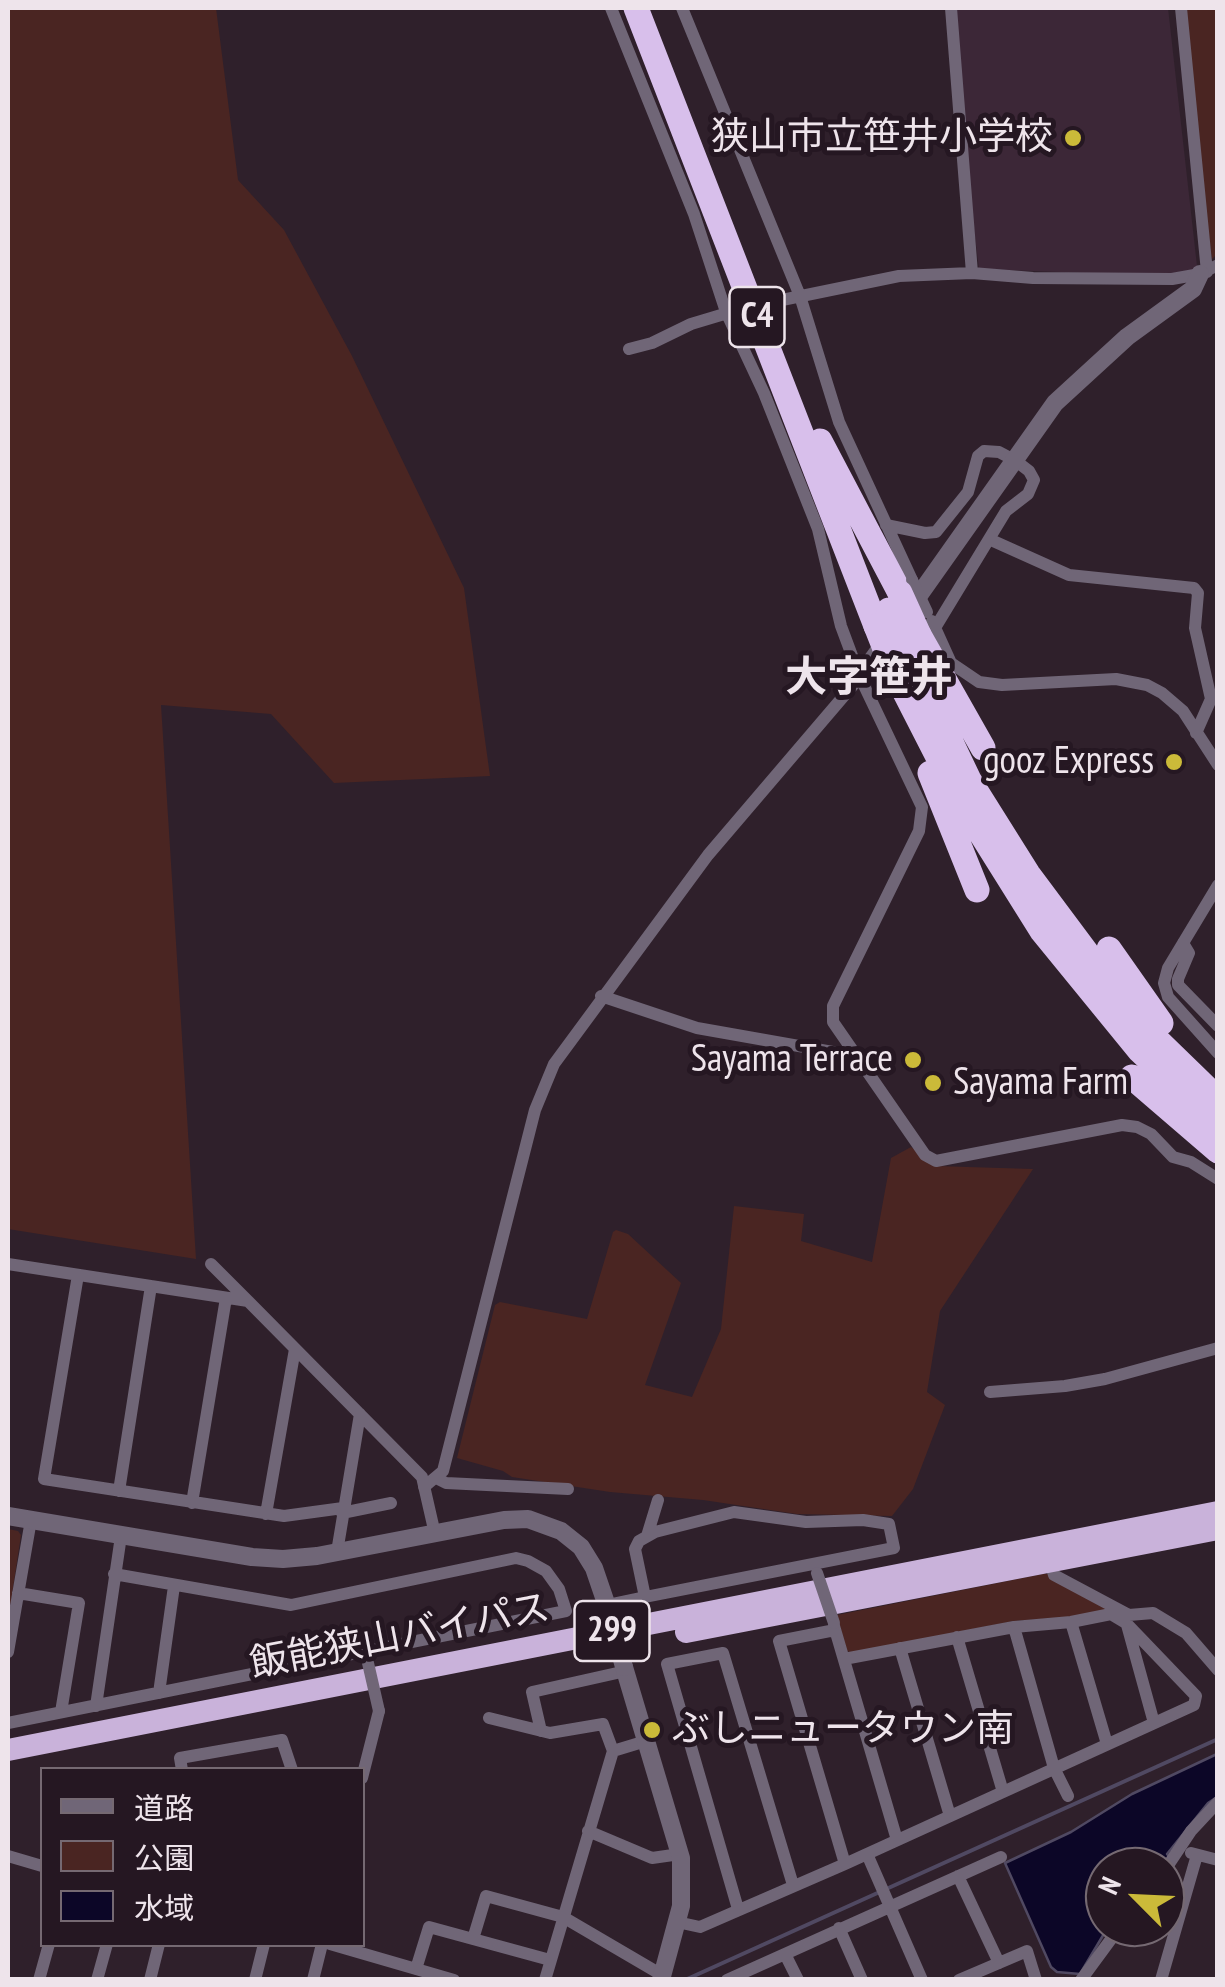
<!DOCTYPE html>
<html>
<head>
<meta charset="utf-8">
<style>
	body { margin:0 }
	#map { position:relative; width:1225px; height:1987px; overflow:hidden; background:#2f202b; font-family:"PT Sans Narrow","Noto Sans JP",sans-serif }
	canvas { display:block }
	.frame { position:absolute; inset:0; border:10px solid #eee4eb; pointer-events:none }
	.legend { position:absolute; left:40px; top:1767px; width:325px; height:180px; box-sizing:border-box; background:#251722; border:2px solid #756972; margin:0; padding:12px 18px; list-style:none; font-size:30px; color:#eee4eb }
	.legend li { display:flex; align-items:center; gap:20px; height:50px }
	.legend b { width:50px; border:2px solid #756972 }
	.north { position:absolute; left:1085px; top:1847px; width:100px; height:100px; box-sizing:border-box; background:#251722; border:2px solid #756972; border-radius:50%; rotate:294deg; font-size:28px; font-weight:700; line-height:40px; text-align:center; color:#eee4eb }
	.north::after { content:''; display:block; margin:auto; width:35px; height:45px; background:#cbba39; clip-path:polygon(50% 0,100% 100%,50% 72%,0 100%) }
</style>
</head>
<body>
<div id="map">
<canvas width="1225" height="1987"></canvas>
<div class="frame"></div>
<ul class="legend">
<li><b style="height:12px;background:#706677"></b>道路</li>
<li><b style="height:28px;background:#4a2522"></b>公園</li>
<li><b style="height:28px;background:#0c0627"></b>水域</li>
</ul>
<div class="north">N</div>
</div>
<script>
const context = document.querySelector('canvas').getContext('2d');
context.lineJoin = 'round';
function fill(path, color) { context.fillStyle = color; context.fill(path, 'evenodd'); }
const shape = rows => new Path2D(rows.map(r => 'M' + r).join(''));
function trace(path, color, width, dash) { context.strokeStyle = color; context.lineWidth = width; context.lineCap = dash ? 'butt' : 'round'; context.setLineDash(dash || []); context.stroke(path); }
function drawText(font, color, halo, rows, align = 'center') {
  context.font = font + ' "PT Sans Narrow","Noto Sans JP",sans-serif'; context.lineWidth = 10; context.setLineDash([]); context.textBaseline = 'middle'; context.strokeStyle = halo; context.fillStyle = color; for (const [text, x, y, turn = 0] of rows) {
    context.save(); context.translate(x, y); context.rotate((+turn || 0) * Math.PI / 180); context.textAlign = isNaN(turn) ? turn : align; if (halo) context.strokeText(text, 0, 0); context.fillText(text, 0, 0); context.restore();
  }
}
fill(shape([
	[947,8,1168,8,1198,275,1167,276,979,269]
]), '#3c2737');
fill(shape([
	[8,8,216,8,238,180,284,230,352,356,464,588,490,776,334,783,271,714,161,705,196,1259,8,1229],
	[1178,8,1217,8,1218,253,1212,259],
	[911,1147,935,1166,1033,1169,940,1311,927,1392,945,1405,913,1489,892,1516,797,1514,703,1500,610,1492,512,1477,503,1471,457,1458,495,1305,500,1302,587,1319,613,1232,616,1230,628,1234,681,1283,645,1385,692,1397,721,1329,734,1206,804,1214,801,1241,872,1262,891,1158],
	[8,1529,18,1531,21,1535,8,1621],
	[1043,1574,1049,1574,1110,1609,1070,1617,1014,1621,851,1653,846,1650,837,1615]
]), '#4a2522');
const water = shape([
	[1217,1754,1217,1797,1208,1803,1167,1854,1171,1859,1164,1867,1105,1867,1105,1927,1108,1927,1080,1974,1057,1972,1051,1967,1005,1863,1071,1832,1132,1794,1217,1754]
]);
fill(water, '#0c0627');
trace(water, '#504962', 2.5);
trace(shape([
	[685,1980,1218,1739]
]), '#504962', 4);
trace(shape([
	[611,8,694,214,726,312,764,393,818,529,841,626,860,677,922,807,919,831,833,1006,833,1022,925,1155,936,1161,1122,1125,1137,1127,1151,1134,1173,1157,1191,1162,1218,1179],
	[682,8,800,296,839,422,912,580],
	[951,8,972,273],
	[1181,8,1207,272],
	[782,300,899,276,972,273,1033,278,1172,279,1200,274,1218,265],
	[629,349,652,343,691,324,741,309],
	[886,525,925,533,936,532,968,492,978,456,984,451,999,452,1016,461,1029,471,1034,480,1028,494,1006,511,935,628],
	[991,540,1069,575,1194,588,1198,593,1195,628,1211,699,1196,733],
	[932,621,951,663,979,682,1002,685,1116,679,1147,685,1162,693,1183,711,1218,765],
	[1218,885,1168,968,1164,983,1168,997,1218,1053],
	[1183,943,1189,953,1178,979,1178,985,1218,1026],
	[601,996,697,1028,844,1054,851,1051],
	[8,1264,248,1301,422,1477,435,1534],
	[211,1264,248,1301],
	[78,1275,44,1479,284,1516,343,1508],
	[990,1392,1065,1386,1105,1379,1218,1348],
	[438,1479,446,1483,568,1489],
	[424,1487,443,1471,535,1110,554,1064,708,855,860,677],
	[119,1491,151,1286],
	[192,1503,226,1298],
	[342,1513,391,1503],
	[266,1514,295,1349],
	[647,1536,658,1500],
	[337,1552,360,1414],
	[1050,1561,1054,1575,1129,1615,1153,1613,1186,1633,1218,1670],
	[18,1593,79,1603,61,1712],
	[607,1605,645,1597,894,1548,889,1524,863,1520,806,1522,734,1512,655,1532,639,1541,635,1549,645,1597],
	[1071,1622,1107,1744],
	[1127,1625,1154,1723],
	[834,1626,897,1840],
	[1014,1627,1054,1768,1068,1796],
	[835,1630,779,1641,845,1864],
	[957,1637,1003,1792],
	[900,1648,950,1816],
	[8,1652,31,1520],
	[159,1693,174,1586],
	[96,1706,121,1536],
	[489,1718,550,1733,603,1724,613,1751],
	[8,1723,566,1611,559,1589,546,1571,528,1561,516,1558,291,1605,114,1574],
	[541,1731,532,1692,626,1671],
	[182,1770,180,1758,282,1740,292,1770],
	[362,1778,379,1711],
	[588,1831,652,1858,680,1854],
	[1191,1853,1218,1860],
	[867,1854,922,1980],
	[8,1856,42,1866],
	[1165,1870,1191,1831,1218,1802],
	[958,1876,999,1963],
	[738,1909,667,1664,723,1653,793,1885],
	[677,1922,700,1927,845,1864,1194,1705,1196,1696,1126,1623,1111,1614,1071,1622,1014,1627,844,1659],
	[839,1928,862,1980],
	[473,1939,486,1896,563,1917,662,1975],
	[330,1944,454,1980],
	[785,1954,798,1980],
	[416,1969,429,1927,550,1960],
	[39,1980,49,1944],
	[97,1980,107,1944],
	[150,1980,159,1944],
	[255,1980,264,1944],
	[313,1980,322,1944],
	[545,1980,613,1751,646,1741],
	[727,1980,1001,1857],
	[959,1980,1027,1951,1036,1980],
	[1081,1980,1120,1927],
	[1161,1980,1197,1855]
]), '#706677', 12);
trace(shape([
	[910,608,1055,403,1127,337,1193,289,1200,274],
	[860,677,886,641],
	[8,1516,252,1557,283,1559,317,1556,504,1520,528,1519,561,1531,581,1547,594,1568,609,1612],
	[624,1667,681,1858,681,1906,661,1980]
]), '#706677', 18);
trace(shape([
	[686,1632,1218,1529],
	[8,1750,1218,1512]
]), '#c9b2da', 22);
trace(shape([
	[636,8,876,626],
	[820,441,900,593],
	[919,635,983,748],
	[908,652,969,780,1028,874,1122,1000,1154,1037,1218,1099],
	[893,669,960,800,1042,931,1140,1051,1218,1125],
	[930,773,977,890],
	[1109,949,1161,1023],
	[1132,1077,1218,1151]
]), '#d8bfeb', 25);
trace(shape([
	[912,580,927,612],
	[817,1573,834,1623],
	[368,1663,379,1711]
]), '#706677', 12);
trace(shape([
	[609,1612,624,1667]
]), '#706677', 18);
trace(shape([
	[900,593,919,635],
	[889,610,908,652],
	[876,626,893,669]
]), '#d8bfeb', 25);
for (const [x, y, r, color] of [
	[1073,138,10,"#cbba39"],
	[1174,762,10,"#cbba39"],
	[913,1060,10,"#cbba39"],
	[933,1083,10,"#cbba39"],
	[652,1730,10,"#cbba39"]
]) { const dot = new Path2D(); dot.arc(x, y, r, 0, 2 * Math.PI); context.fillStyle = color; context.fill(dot); trace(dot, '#251722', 4); }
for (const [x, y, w] of [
	[757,317,55],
	[612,1631,75]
]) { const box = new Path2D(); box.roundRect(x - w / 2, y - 30, w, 60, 8); context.fillStyle = '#251722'; context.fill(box); trace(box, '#eee4eb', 2.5); }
drawText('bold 35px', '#eee4eb', null, [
	["C4",757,317],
	["299",612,1631]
]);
drawText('38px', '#eee4eb', '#251722', [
	["狭山市立笹井小学校",1053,138],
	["gooz Express",1154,762],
	["Sayama Terrace",893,1060],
	["Sayama Farm",953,1083,"left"],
	["ぶしニュータウン南",672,1730,"left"]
], 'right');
drawText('38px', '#eee4eb', '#251722', [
	["飯能狭山バイパス",400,1637,-11]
]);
drawText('bold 42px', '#eee4eb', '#251722', [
	["大字笹井",869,679]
]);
</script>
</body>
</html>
